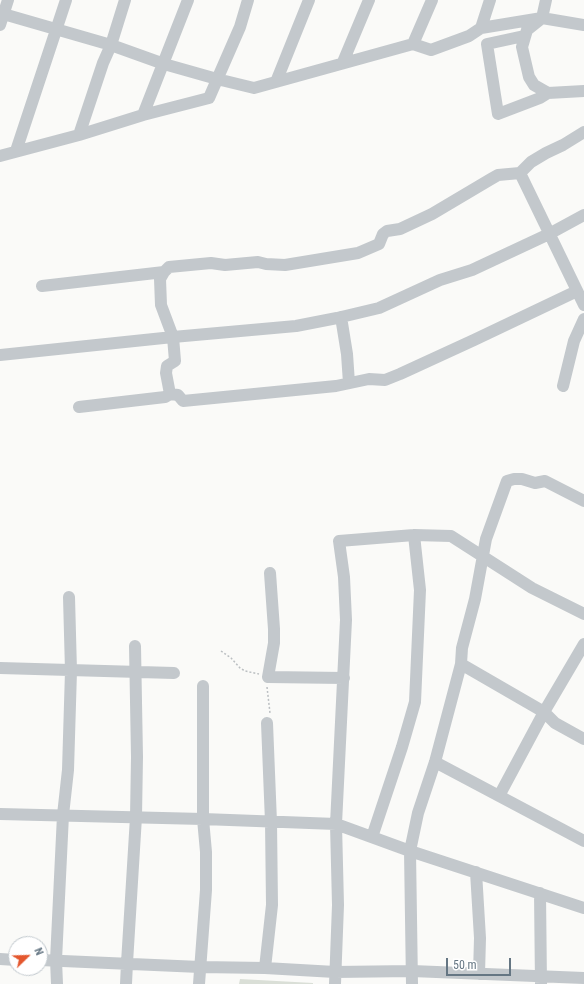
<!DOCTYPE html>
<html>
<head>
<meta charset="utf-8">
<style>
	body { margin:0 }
	#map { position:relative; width:584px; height:984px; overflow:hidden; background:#fafaf8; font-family:"Roboto Condensed",sans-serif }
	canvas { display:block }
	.north { position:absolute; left:8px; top:936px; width:40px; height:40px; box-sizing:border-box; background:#fff; border:1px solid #c1c8cd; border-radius:50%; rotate:67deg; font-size:11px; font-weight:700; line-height:16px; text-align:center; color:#657683 }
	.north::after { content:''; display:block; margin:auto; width:14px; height:18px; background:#e4572e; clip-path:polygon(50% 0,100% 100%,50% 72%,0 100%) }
	.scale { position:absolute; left:446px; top:958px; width:65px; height:18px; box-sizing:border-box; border:2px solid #657683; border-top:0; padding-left:5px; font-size:12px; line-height:14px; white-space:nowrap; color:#657683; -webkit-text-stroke:3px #fff; paint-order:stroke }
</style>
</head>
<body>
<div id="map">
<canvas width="584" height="984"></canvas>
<div class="north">N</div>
<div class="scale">50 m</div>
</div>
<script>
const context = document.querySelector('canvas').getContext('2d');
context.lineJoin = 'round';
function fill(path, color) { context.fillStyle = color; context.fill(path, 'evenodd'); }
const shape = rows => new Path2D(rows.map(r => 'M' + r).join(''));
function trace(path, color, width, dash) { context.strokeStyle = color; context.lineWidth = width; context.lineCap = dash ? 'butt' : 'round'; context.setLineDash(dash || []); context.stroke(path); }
fill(shape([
	[240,979,313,983,313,984,239,984]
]), '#dadfd7');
trace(shape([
	[221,651,231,658,240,668,245,671,259,674],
	[267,687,270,713]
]), '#bbbfc2', 1.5, [2, 2]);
trace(shape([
	[546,0,542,18,527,30,522,47,529,77,534,85,548,93],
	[0,13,111,45,164,64,217,79,254,88,413,44,431,50,469,36,481,28,542,18,584,25],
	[0,25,8,0],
	[481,28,490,0],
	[524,36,487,44,498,114,540,98,548,93,584,91],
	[413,44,432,0],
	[343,62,369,0],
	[276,82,309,0],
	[143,115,188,0],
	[79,135,103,63,111,45,125,0],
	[16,151,66,0],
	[0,156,79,135,143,115,209,98,240,27,248,0],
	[520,173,584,305],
	[164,272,160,279,161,305,173,337,175,361,167,366,166,373,170,394],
	[42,286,164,272,169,267,211,263,225,265,258,262,266,264,285,265,358,253,379,244,383,234,387,231,400,229,432,214,491,179,498,175,520,173,531,162,546,153,563,145,584,132],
	[341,317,347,354,349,383],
	[0,355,173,337,296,326,337,318,379,308,440,280,472,270,549,234,584,215],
	[563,386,574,341,584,319],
	[79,407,165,397,170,394,178,395,183,401,336,386,369,379,385,380,400,374,474,340,577,291],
	[270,573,274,629,274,643,268,677,344,678],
	[461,664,544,712,555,723,584,739],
	[0,668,174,673],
	[435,762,584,841],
	[499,796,544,712,584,644],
	[0,814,203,819,336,824,410,851,584,908],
	[372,837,402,747,415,702,420,590,414,535],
	[476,872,480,938,479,974],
	[540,893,541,984],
	[0,959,16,960],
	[40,960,200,967,265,968,335,972,412,971,584,978],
	[265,968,272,905,271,822,267,723],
	[57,984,56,960,63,815,68,770,71,671,69,597],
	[126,984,127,963,136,817,137,757,135,646],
	[199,984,206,890,206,852,203,819,203,686],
	[335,984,338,905,336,824,346,620,344,577,339,541,414,535,451,536,532,588,584,614],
	[412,984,410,851,418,813,435,762,461,664,462,648,475,599,486,539,507,481,514,479,522,479,535,483,545,481,584,501]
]), '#c3c8cc', 12);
</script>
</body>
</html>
